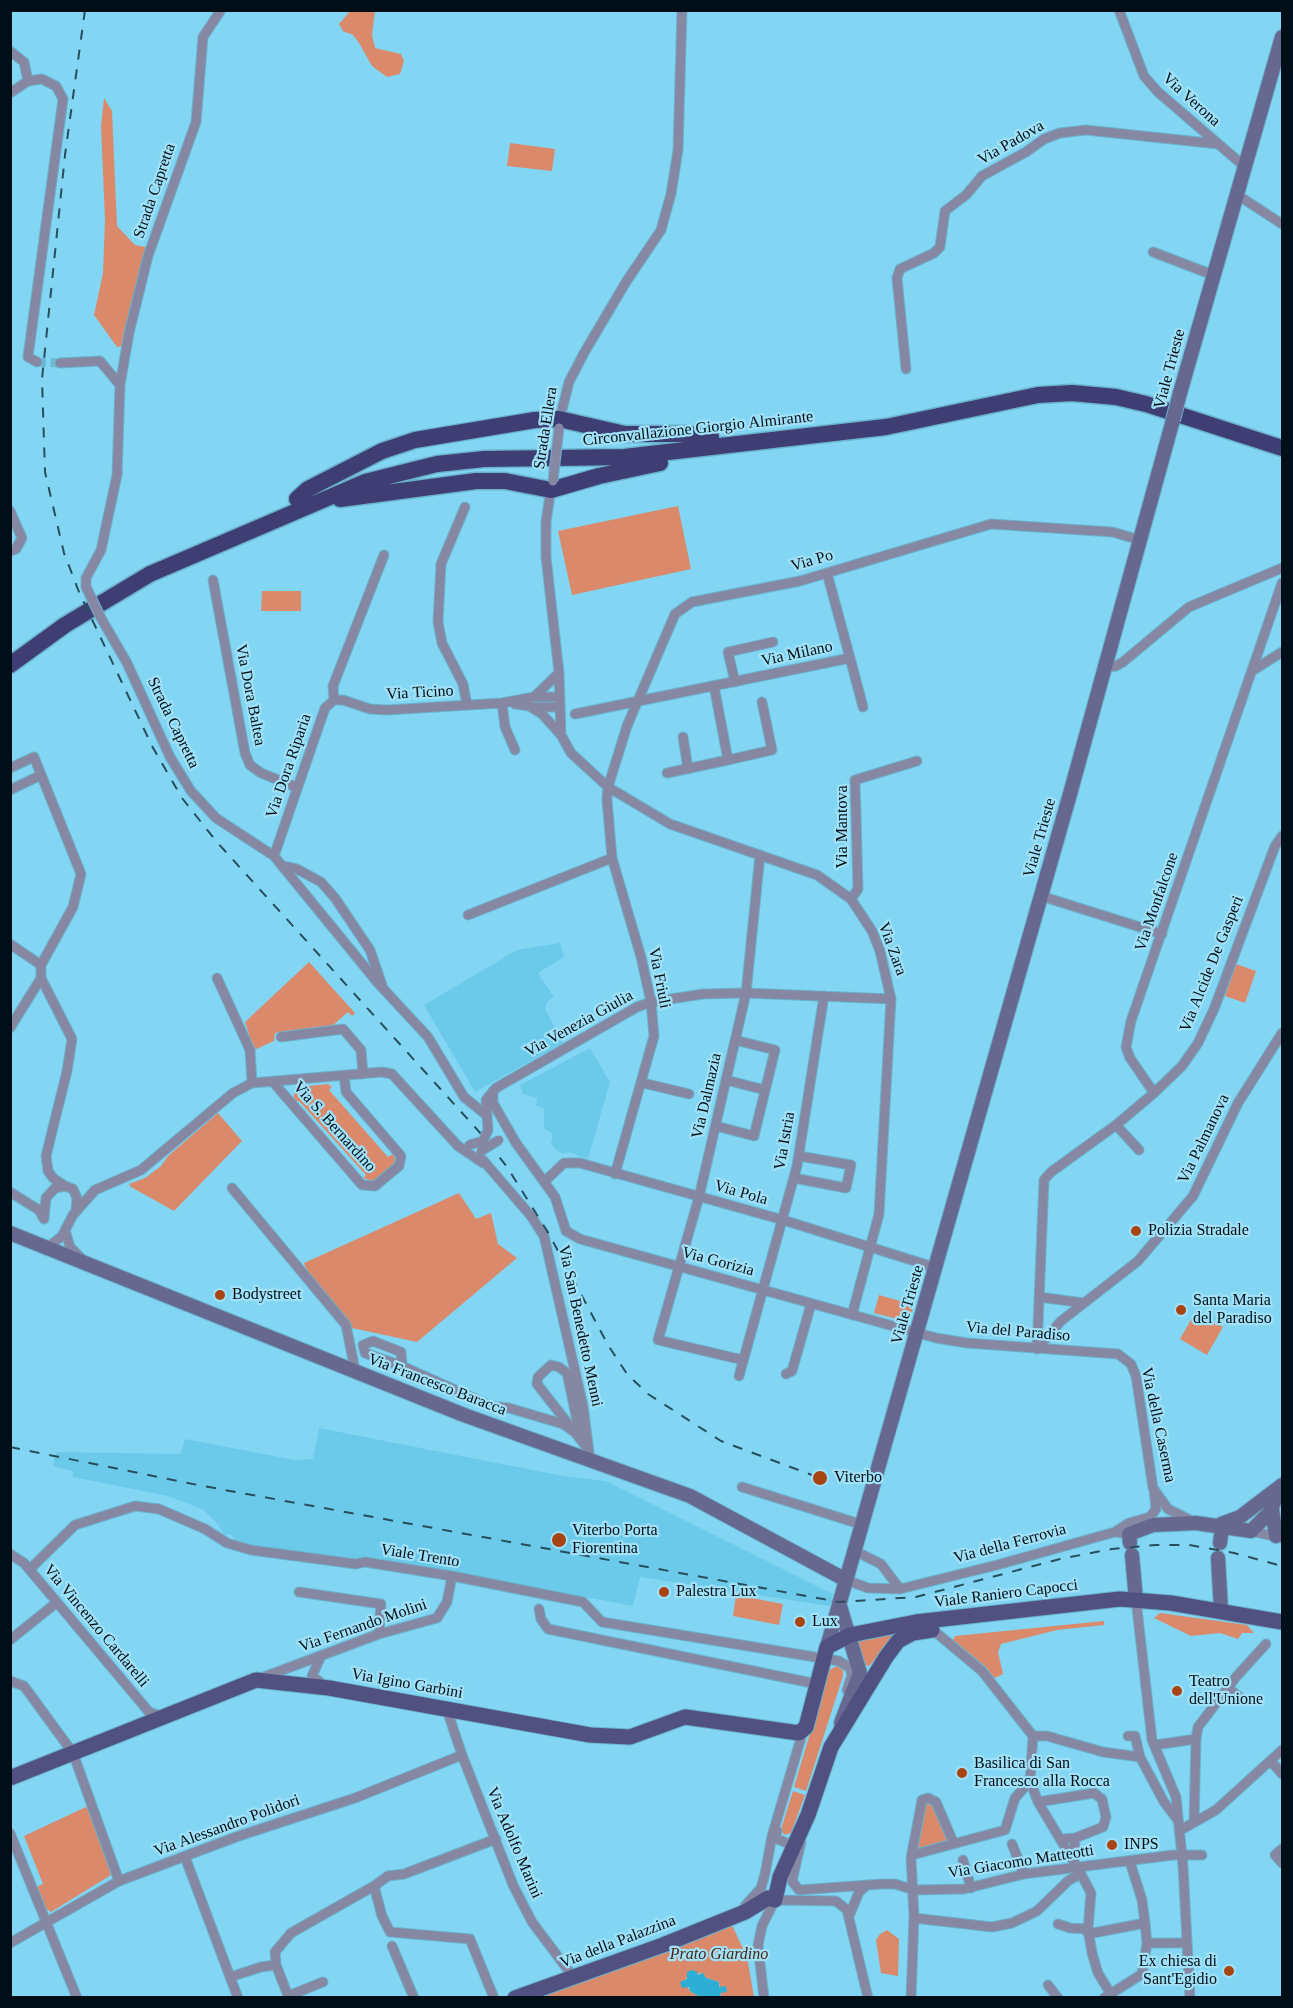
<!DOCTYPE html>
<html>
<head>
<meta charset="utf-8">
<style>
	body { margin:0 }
	#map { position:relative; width:1293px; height:2008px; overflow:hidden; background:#82d6f4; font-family:Georgia,serif }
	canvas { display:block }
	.frame { position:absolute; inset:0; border:12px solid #000f17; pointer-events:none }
</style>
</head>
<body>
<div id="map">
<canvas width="1293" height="2008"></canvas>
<div class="frame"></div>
</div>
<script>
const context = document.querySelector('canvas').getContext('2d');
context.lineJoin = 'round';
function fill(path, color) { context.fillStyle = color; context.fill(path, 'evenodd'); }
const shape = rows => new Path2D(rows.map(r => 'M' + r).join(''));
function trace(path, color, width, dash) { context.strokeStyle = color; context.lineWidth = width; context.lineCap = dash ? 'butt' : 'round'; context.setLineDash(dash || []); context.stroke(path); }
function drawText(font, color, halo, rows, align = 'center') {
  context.font = font + ' Georgia,serif'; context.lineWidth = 4.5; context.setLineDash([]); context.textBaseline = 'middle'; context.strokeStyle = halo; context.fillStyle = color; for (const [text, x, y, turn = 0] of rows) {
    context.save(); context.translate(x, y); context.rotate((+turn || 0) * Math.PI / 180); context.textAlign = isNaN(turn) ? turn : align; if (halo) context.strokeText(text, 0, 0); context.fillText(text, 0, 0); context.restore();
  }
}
fill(shape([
	[560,943,564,957,538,973,554,997,547,1002,545,1009,563,1043,475,1092,424,1005,517,950],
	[590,1048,610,1082,588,1159,569,1152,563,1154,556,1150,551,1143,553,1134,544,1128,544,1108,536,1106,537,1098,523,1094,520,1085],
	[319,1428,563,1476,606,1481,833,1594,830,1606,640,1577,633,1606,472,1576,254,1547,236,1540,231,1535,224,1535,216,1522,202,1509,168,1496,73,1477,73,1471,53,1466,56,1452,181,1454,185,1439,295,1460,313,1459]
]), '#6bc9e9');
fill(shape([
	[350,11,375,11,372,35,375,48,401,54,404,61,400,74,387,77,372,66,359,43,353,35,343,31,339,24],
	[104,98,112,111,117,226,135,245,146,247,123,346,117,347,94,315,103,273,105,220,101,126],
	[510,143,555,149,552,171,507,166],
	[678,506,691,569,572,595,558,531],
	[262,591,301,591,301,611,261,611],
	[309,962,355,1013,352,1016,348,1012,331,1027,275,1033,274,1041,254,1050,245,1022],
	[1236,964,1256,971,1245,1003,1225,996],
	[328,1084,332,1087,329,1090,388,1157,393,1154,395,1156,394,1165,376,1182,363,1178,366,1175,299,1101,294,1102,294,1092,298,1087],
	[218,1113,242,1141,174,1211,131,1187,129,1184,145,1178,161,1166,168,1156],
	[459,1193,476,1219,491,1213,498,1244,517,1258,417,1342,352,1328,310,1280,304,1263],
	[879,1295,914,1305,909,1322,874,1313],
	[1196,1311,1223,1327,1207,1355,1180,1339],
	[736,1595,783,1604,779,1625,733,1616],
	[1160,1613,1247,1625,1254,1633,1242,1633,1238,1639,1220,1633,1191,1636,1154,1618],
	[1104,1621,1104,1625,1057,1630,1001,1644,998,1652,1003,1674,993,1679,987,1668,953,1640,955,1636],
	[893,1633,895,1636,869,1666,865,1665,856,1639],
	[837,1666,843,1670,843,1676,806,1791,794,1787,829,1670],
	[793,1791,805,1795,791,1833,784,1835,781,1829],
	[928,1802,933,1805,949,1841,917,1849,925,1803],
	[88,1806,111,1875,51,1912,44,1907,36,1887,43,1884,24,1836],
	[732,1925,747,1957,754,1997,721,1997,719,1982,706,1978,701,1973,688,1976,684,1981,690,1991,700,1997,534,1998],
	[887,1930,899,1939,898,1976,881,1973,876,1940,880,1934]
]), '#da8a6a');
fill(shape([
	[692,1970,696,1971,698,1975,703,1973,706,1978,719,1982,719,1987,726,1986,727,1992,720,1993,721,1997,700,1997,690,1991,689,1987,682,1988,680,1982,687,1979,687,1972]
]), '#2dafd5');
trace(shape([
	[37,362,60,363]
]), '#6eb8d3', 9, [9, 4.5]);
const street = shape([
	[1119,10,1144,76,1158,92,1244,166],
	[10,51,24,62,28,81],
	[10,93,28,81,42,79,56,86,63,99,28,357,37,362],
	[1236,194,1282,224],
	[1153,252,1213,275],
	[60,363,100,361,120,385,117,475,101,550,86,578,86,587],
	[906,369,897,278,900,269,934,253,940,247,945,211,966,195,982,176,1026,152,1044,139,1060,133,1086,130,1218,144],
	[120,385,129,333,148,256,196,122,203,37,221,10],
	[559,422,569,382,584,353,626,282,661,230,671,194,678,150,682,10],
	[551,488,546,522,546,557,559,673,561,735,571,753,608,787,670,824,817,875,851,899,872,931,880,951,891,999,879,1214,852,1315],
	[465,507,441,564,438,622,442,643,463,684,467,705],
	[10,511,22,538,16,549,10,551],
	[213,580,245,753,250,765,261,773,296,787],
	[101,618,127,663,170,757,191,791,216,818,274,856,377,982,428,1037,464,1097,485,1114],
	[850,658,863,707],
	[1106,667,1116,666,1123,662,1189,607,1282,568],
	[1252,671,1282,652],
	[735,682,728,652,773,642],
	[534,697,559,673],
	[334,700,343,700,370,709,387,710,502,703,534,697,559,697],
	[334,700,333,686,384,555],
	[502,703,505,727,515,750],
	[515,704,529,706,542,714,561,735],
	[532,707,560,707],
	[575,714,850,658,827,573],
	[683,737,688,769],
	[728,760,772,750,762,702],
	[10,768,34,757,81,874,73,907,41,965,41,978,72,1039,67,1071,46,1156,48,1171,53,1178,65,1186],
	[667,773,728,760,714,686],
	[10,790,41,775],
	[274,856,325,708,334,700],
	[283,866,297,869,321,882,335,898,370,950,382,985],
	[1041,896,1162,934],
	[851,899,858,889,855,780,917,761],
	[468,915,612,858],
	[10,944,41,965],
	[217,978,250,1050,252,1083],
	[10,1028,41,978],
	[281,1037,343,1029,361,1050,363,1074],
	[726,1080,765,1090],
	[273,1082,362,1185,375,1186,399,1166,401,1156,346,1092,344,1076],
	[643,1083,689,1094],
	[493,1091,493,1103,516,1143,555,1197,566,1231,580,1239,936,1338,967,1343,1118,1354,1131,1364,1136,1376,1153,1488,1168,1509,1194,1522],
	[1154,1093,1182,1066,1198,1043,1214,1009,1275,846,1282,836],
	[1116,1125,1139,1150],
	[716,1126,754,1136,775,1050,735,1040],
	[488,1130,486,1100,496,1088,637,1007,651,1002,703,994,746,993,891,999],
	[482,1159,531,1216,544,1236,583,1406,590,1459],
	[615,1174,654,1036,651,1002,641,957,612,858,607,800,608,787,627,726,675,614,692,602,800,581,991,524,1112,532,1140,540],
	[794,1178,846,1188,851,1165,799,1156],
	[544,1182,564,1163,580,1163,783,1220,937,1268],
	[232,1188,346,1325,355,1370],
	[10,1192,39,1210,44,1219],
	[44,1219,46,1198,55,1188,65,1186,73,1189,77,1198,76,1209],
	[65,1230,70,1247,81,1258],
	[47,1248,62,1236,73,1215,95,1190,141,1170,233,1093,252,1083,382,1072,392,1074,458,1146,483,1163],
	[1039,1297,1084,1303],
	[1037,1349,1044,1180,1051,1172,1116,1125,1154,1093,1130,1058,1126,1047,1131,1021,1282,583],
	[1037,1349,1061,1321,1138,1261,1193,1196,1238,1103,1282,1033],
	[743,1360,658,1340,699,1197,746,993,760,855],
	[402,1366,365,1353,363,1345,373,1341,401,1352,402,1366,491,1406,509,1408,563,1424,573,1431],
	[786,1374,792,1371,811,1304],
	[739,1376,797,1166,824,996],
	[581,1439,567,1373,559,1367,551,1365,538,1377,537,1384,588,1449],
	[742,1487,863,1525],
	[1251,1531,1282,1538],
	[1115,1532,1129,1523,1150,1517,1156,1509,1154,1490],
	[855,1551,881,1564,900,1589],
	[10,1554,24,1563,149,1712,162,1717],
	[30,1569,75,1525,135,1506,159,1509,205,1529,227,1543,251,1550,356,1564,365,1562,452,1576,583,1602,602,1622,839,1661,850,1668,852,1675,847,1690],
	[846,1580,868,1588,900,1589,997,1565,1115,1532,1129,1534],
	[299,1592,381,1604,379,1634],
	[1136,1600,1152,1740,1176,1797,1183,1866,1190,1998],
	[539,1609,541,1619,548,1629,817,1684],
	[10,1640,56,1603],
	[321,1656,312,1676,324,1685],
	[261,1678,379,1634,437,1618,447,1602,452,1576],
	[10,1681,24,1686,73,1753,119,1881],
	[1228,1688,1245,1701],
	[447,1710,462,1755,513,1885,532,1922,574,1978],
	[1033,1736,1047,1736,1103,1752,1140,1757],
	[1128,1736,1135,1736,1140,1757,1164,1802,1177,1819],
	[1196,1739,1198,1727,1236,1677,1266,1644],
	[1155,1745,1196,1739,1194,1822],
	[1271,1761,1282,1774],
	[1038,1802,1094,1793,1102,1799,1106,1817,1103,1827,1075,1838,1061,1839],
	[777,1831,775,1838,794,1846],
	[1179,1831,1216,1810,1282,1750],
	[10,1833,77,1998],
	[801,1842,792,1881,799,1890,882,1884,895,1884,914,1890,964,1889,1024,1874,1173,1855,1202,1855],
	[1012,1844,1024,1874],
	[1282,1849,1275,1855,1282,1863],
	[912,1855,1005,1830,1015,1798,1030,1781],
	[185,1857,238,1998],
	[963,1860,971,1888],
	[1074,1862,1075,1838],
	[1081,1874,1091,1893,1088,1929,1092,1953,1098,1973,1112,1996],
	[745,1906,761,1888,765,1874,772,1836,801,1738,799,1733],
	[850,1914,859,1892,866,1886],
	[914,1918,992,1927,1012,1923,1037,1911,1069,1880,1081,1874,1038,1802,1030,1781,1033,1736,982,1671,933,1630],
	[1058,1924,1070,1928,1088,1929],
	[1088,1934,1145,1923],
	[10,1943,119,1881,236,1837,355,1798,462,1755],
	[1147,1943,1187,1943],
	[392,1946,414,1998],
	[276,1965,275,1952,291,1933,374,1886],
	[230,1977,261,1967,276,1965,289,1998],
	[1048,1985,1058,1998],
	[288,1996,323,1982],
	[494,1998,470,1939,390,1932,382,1916,374,1886,388,1876,404,1874,496,1839],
	[764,1998,758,1945,762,1926,775,1900,836,1901,847,1910,868,1998],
	[911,1998,914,1916,911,1858,922,1800,928,1798,936,1802,954,1844],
	[1104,1998,1142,1974,1147,1943,1145,1923,1142,1900,1130,1862]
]);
const secondary = shape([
	[1180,393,1282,37],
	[10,1233,464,1415,690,1496,846,1580],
	[1272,1509,1276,1536],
	[1221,1524,1240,1517,1282,1485],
	[1251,1531,1270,1512,1279,1490],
	[1130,1543,1129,1534,1153,1525,1196,1523,1251,1531],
	[1220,1543,1222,1527],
	[1132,1555,1136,1600],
	[1218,1558,1221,1610],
	[839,1603,860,1673,841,1723],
	[827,1647,1070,794,1173,420]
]);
const primary = shape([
	[10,1778,256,1680,329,1688,590,1735,630,1737,685,1717,799,1733,806,1727,827,1647,850,1635,916,1622,1120,1599,1171,1603,1282,1622],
	[515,1998,663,1945,745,1912,768,1898,775,1900,780,1877,808,1815,831,1747,886,1657,898,1641,913,1633,932,1630]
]);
const highway = shape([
	[297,499,308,489,382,451,415,440,535,420,559,419,625,434,686,434,711,437],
	[340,499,476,481,505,481,551,490,599,476,660,463],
	[10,665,65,625,150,574,365,482,437,464,484,459,624,457,886,427,1038,395,1072,393,1116,397,1146,404,1282,448]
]);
trace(street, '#6bb2cc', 11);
trace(secondary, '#6bb2cc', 16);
trace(primary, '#6bb2cc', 17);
trace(highway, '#6bb2cc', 19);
trace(street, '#8688a3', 9);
trace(secondary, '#676890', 14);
trace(primary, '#515181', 15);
trace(highway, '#3e3d74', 16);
trace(shape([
	[85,10,65,155,42,379,45,472,64,553,79,592,152,746,182,798,216,841,483,1136,507,1167,549,1234,608,1345,627,1374,648,1394,721,1441,820,1478],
	[10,1447,203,1486,839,1602,916,1597,1060,1559,1112,1549,1156,1545,1189,1545,1234,1553,1282,1566]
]), '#284d5b', 2, [10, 10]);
const streetBridge = shape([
	[553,481,559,428],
	[86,587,101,618],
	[469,1145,483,1141,488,1130],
	[481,1151,499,1140]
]);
const secondaryBridge = shape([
	[1173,420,1180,393]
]);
trace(streetBridge, '#6bb2cc', 11, []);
trace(secondaryBridge, '#6bb2cc', 16, []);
trace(streetBridge, '#8688a3', 9);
trace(secondaryBridge, '#676890', 14);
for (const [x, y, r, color] of [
	[1136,1231,6,"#a84412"],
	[220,1295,6,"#a84412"],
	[1181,1310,6,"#a84412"],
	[820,1478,8,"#a84412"],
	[559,1540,8,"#a84412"],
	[664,1592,6,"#a84412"],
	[800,1622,6,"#a84412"],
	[1177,1691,6,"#a84412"],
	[962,1773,6,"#a84412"],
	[1112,1845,6,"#a84412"],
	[1229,1971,6,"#a84412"]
]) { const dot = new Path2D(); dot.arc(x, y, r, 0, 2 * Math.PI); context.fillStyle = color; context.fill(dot); trace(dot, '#a0e1f8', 2); }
drawText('16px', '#000f17', '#a0e1f8', [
	["Via Verona",1191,100,42],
	["Via Padova",1011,143,-30],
	["Strada Capretta",155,191,-71],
	["Viale Trieste",1170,369,-75],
	["Strada Ellera",546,428,-81],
	["Circonvallazione Giorgio Almirante",698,429,-6],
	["Via Po",812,561,-16],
	["Via Milano",797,654,-12],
	["Via Ticino",420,693,-3],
	["Via Dora Baltea",250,695,79],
	["Strada Capretta",173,723,64],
	["Via Dora Riparia",289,766,-71],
	["Via Mantova",843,827,-90],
	["Viale Trieste",1040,838,-74],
	["Via Monfalcone",1157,902,-71],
	["Via Zara",892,949,70],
	["Via Alcide De Gasperi",1212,964,-68],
	["Via Friuli",659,978,79],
	["Via Venezia Giulia",579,1024,-29],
	["Via Dalmazia",707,1096,-77],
	["Via S. Bernardino",334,1127,48],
	["Via Palmanova",1204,1139,-64],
	["Via Istria",785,1141,-80],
	["Via Pola",741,1193,16],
	["Via Gorizia",718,1262,15],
	["Viale Trieste",908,1305,-74],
	["Via San Benedetto Menni",580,1326,78],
	["Via del Paradiso",1018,1332,5],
	["Via Francesco Baracca",437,1385,21],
	["Via della Caserma",1158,1425,78],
	["Via della Ferrovia",1010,1544,-15],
	["Viale Trento",420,1556,9],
	["Viale Raniero Capocci",1006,1594,-7],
	["Via Vincenzo Cardarelli",96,1626,50],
	["Via Fernando Molini",363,1626,-19],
	["Via Igino Garbini",407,1684,10],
	["Via Alessandro Polidori",227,1826,-20],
	["Via Adolfo Marini",514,1843,67],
	["Via Giacomo Matteotti",1021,1862,-9],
	["Via della Palazzina",618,1942,-21]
]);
drawText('16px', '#000f17', '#a0e1f8', [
	["Polizia Stradale",1148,1231],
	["Bodystreet",232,1295],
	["Santa Maria",1193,1301],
	["del Paradiso",1193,1319],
	["Viterbo",834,1478],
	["Viterbo Porta",572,1531],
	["Fiorentina",572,1549],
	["Palestra Lux",676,1592],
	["Lux",812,1622],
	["Teatro",1189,1682],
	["dell'Unione",1189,1700],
	["Basilica di San",974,1764],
	["Francesco alla Rocca",974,1782],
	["INPS",1124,1845],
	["Ex chiesa di",1217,1962,"right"],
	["Sant'Egidio",1217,1980,"right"]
], 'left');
drawText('italic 16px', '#4b1f0d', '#a0e1f8', [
	["Prato Giardino",719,1955]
]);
</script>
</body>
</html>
